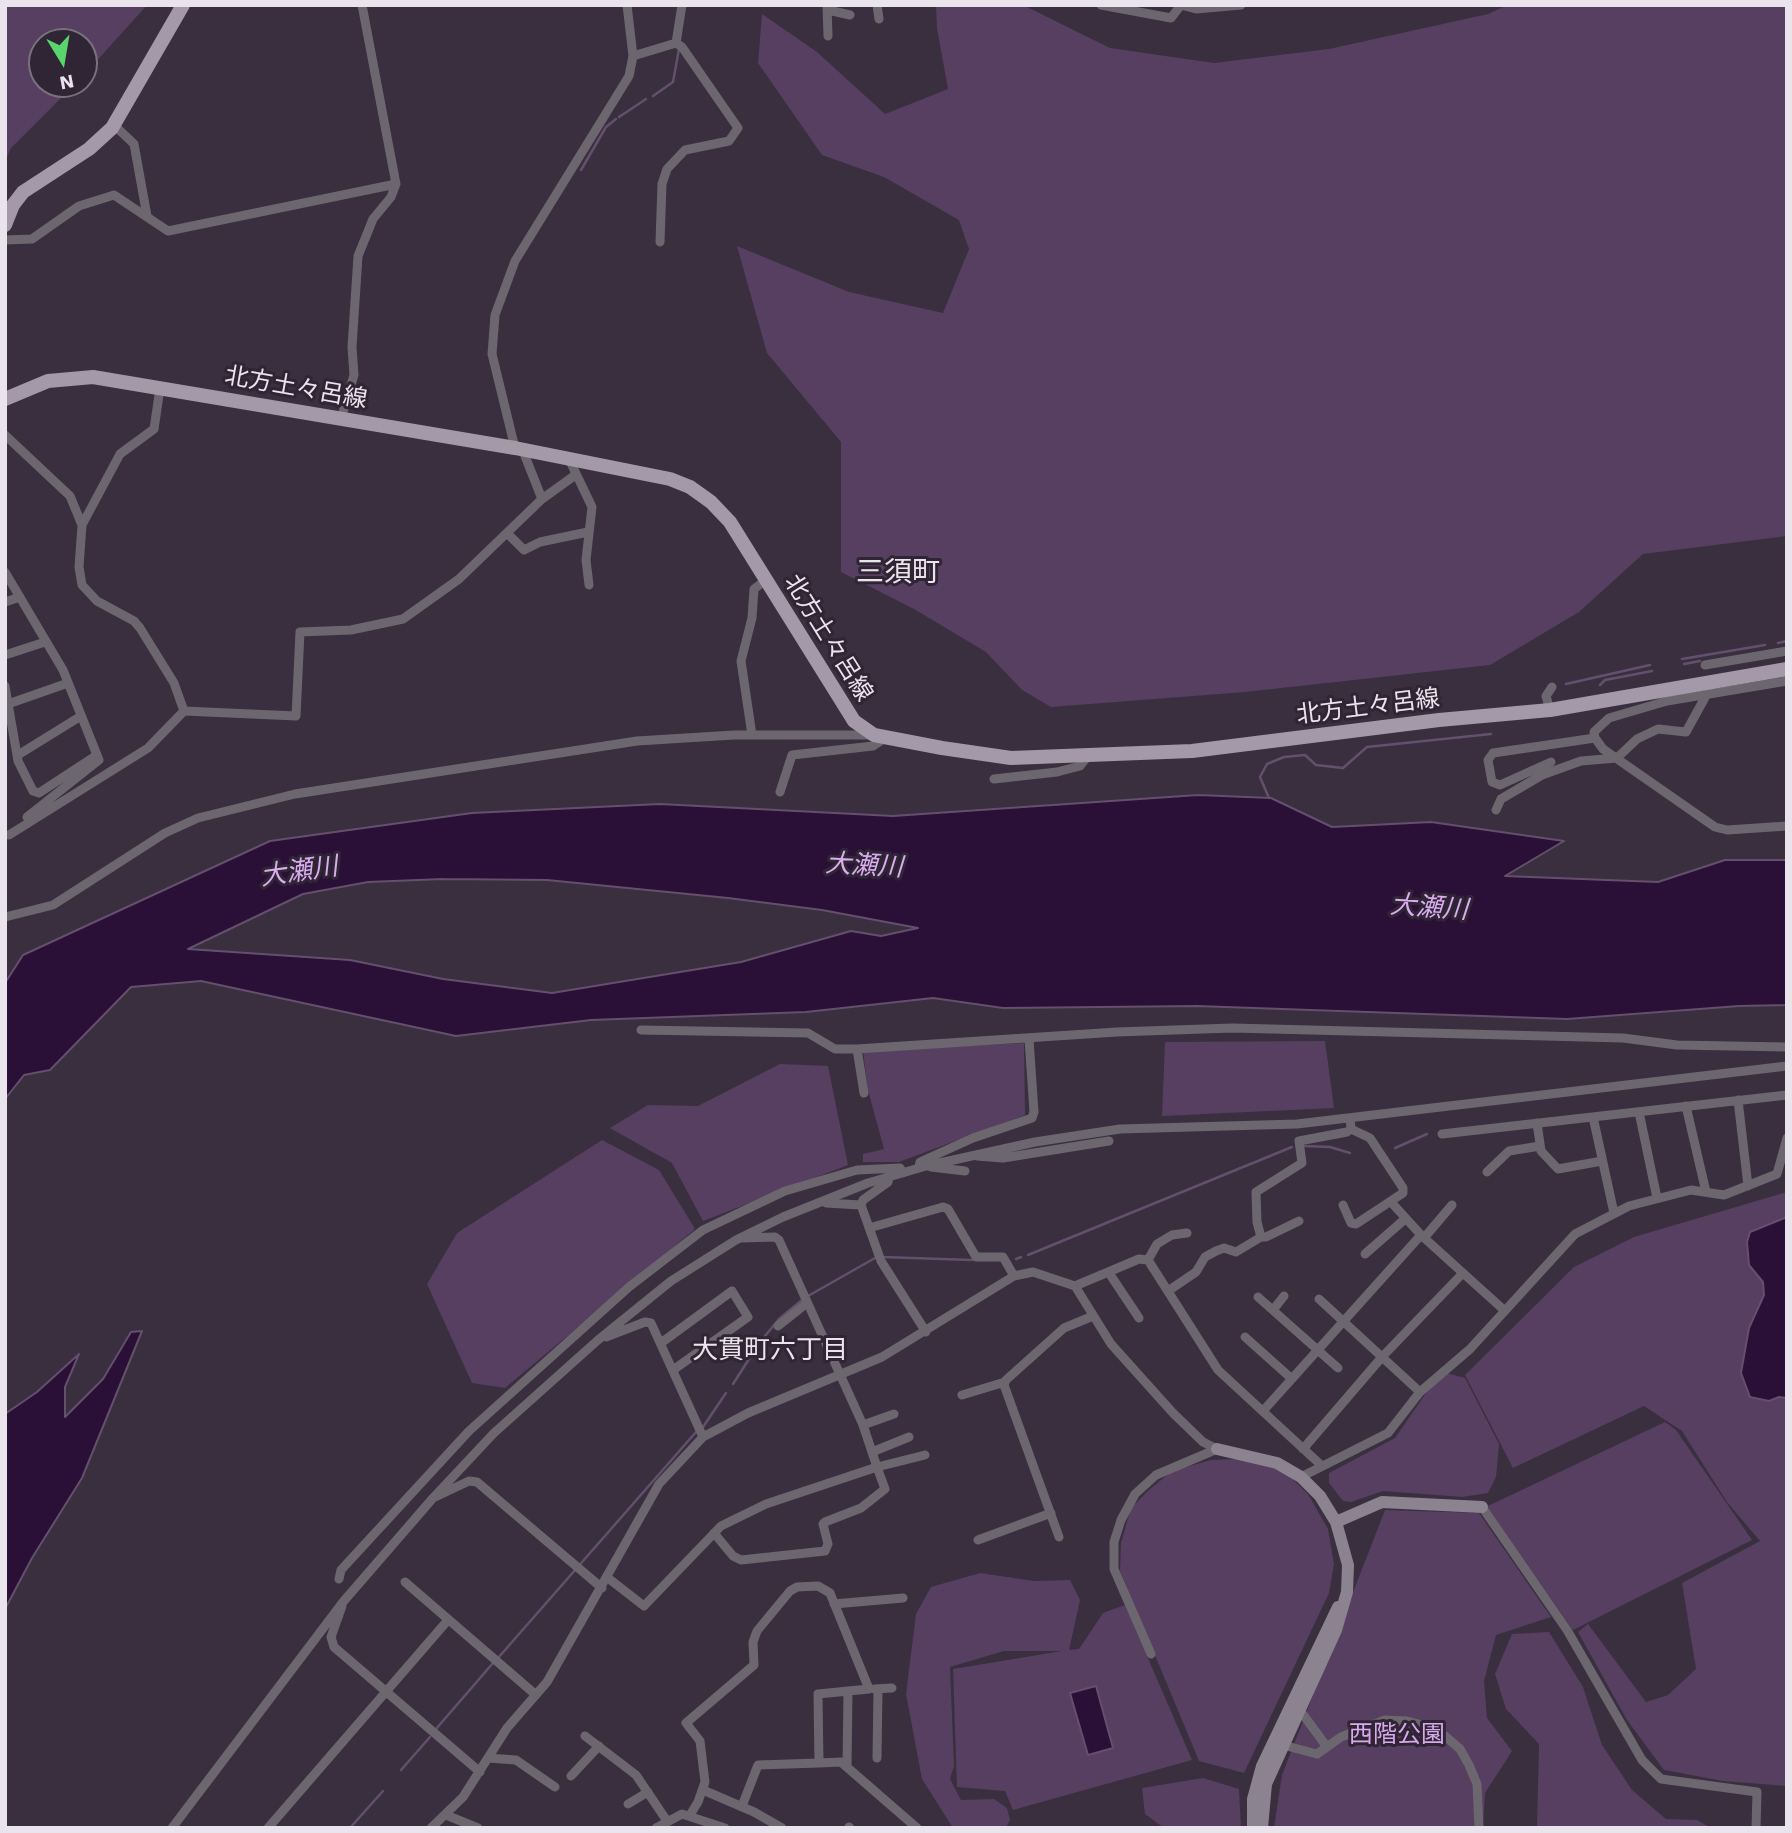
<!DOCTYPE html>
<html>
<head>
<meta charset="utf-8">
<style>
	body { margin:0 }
	#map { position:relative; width:1792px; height:1833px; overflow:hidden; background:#392f3e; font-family:"Work Sans",sans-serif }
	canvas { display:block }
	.frame { position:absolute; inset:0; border:7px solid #eae4ed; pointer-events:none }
	.north { position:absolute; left:28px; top:28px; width:70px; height:70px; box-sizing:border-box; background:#2f2534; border:2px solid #7a717e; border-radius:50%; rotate:169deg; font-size:19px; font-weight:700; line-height:28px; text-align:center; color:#eae4ed }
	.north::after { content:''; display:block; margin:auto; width:24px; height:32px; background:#5ad56e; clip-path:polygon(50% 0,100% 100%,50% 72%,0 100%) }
</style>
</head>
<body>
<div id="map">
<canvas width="1792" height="1833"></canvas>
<div class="frame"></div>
<div class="north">N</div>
</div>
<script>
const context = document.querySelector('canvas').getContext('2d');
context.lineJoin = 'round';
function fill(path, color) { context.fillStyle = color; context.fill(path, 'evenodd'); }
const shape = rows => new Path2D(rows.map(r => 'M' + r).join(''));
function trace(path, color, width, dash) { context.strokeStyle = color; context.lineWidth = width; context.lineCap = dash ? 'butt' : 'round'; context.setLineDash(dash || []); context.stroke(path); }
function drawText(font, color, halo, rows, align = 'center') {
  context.font = font + ' "Work Sans","Noto Sans JP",sans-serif'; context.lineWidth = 6; context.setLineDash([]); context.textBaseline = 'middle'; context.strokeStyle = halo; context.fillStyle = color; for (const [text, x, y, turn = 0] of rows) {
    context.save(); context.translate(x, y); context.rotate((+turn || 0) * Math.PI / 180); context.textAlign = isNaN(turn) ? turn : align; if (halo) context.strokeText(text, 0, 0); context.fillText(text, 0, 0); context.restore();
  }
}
fill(shape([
	[5,5,147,5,84,75,84,42,42,42,42,84,75,84,11,148,5,161],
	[936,5,1023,5,1110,48,1214,63,1329,49,1488,14,1508,5,1787,5,1787,536,1643,554,1579,612,1490,665,1245,692,1051,707,1022,690,986,652,914,609,841,572,841,442,767,353,737,246,849,292,943,313,969,249,959,220,884,177,822,155,758,63,762,14,817,52,885,114,948,89,937,28],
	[1325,1041,1334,1108,1162,1116,1165,1042],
	[1024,1043,1025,1115,899,1162,863,1162,863,1154,884,1149,868,1090,863,1051],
	[780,1064,828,1066,848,1165,703,1221,672,1163,610,1128,648,1105,698,1106],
	[602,1140,659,1170,695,1229,505,1388,472,1383,427,1284,457,1233],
	[1787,1192,1787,1786,1723,1781,1664,1770,1627,1720,1578,1632,1588,1624,1646,1702,1668,1695,1696,1669,1682,1583,1760,1541,1727,1502,1682,1431,1644,1406,1513,1468,1465,1375,1574,1267,1634,1237],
	[1446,1373,1465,1378,1499,1444,1496,1477,1488,1493,1462,1497,1383,1491,1351,1502,1343,1501,1329,1483,1329,1473,1395,1438,1433,1383],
	[1665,1422,1676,1430,1752,1540,1573,1630,1486,1507],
	[1236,1459,1260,1461,1285,1472,1308,1494,1328,1529,1334,1564,1329,1593,1244,1773,1199,1761,1120,1571,1121,1543,1131,1508,1149,1490,1172,1471,1211,1460],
	[1385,1510,1479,1513,1551,1617,1496,1635,1484,1681,1487,1718,1512,1751,1485,1793,1483,1828,1274,1828,1282,1775],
	[980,1573,1034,1581,1070,1580,1080,1600,1069,1650,1079,1649,1103,1613,1125,1605,1192,1760,1013,1810,1005,1791,957,1787,953,1669,1062,1651,1004,1651,950,1667,954,1766,950,1779,961,1800,994,1799,1007,1808,1010,1820,1006,1828,953,1828,922,1779,906,1694,916,1614,931,1587],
	[1549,1632,1583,1687,1602,1745,1632,1790,1666,1819,1697,1820,1711,1828,1537,1828,1539,1744,1506,1709,1495,1674,1512,1634],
	[1203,1778,1239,1789,1241,1828,1164,1828,1145,1814,1142,1788]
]), '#573f61');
const water = shape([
	[1198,795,1271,798,1332,827,1431,822,1564,841,1505,876,1658,882,1725,860,1787,860,1787,1005,1739,1006,1567,1019,1197,1006,1003,1008,933,998,806,1012,591,1020,456,1036,201,981,131,987,50,1070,24,1075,5,1099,5,983,23,955,270,841,472,813,660,804,893,816,1198,795],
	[443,879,547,880,728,898,822,910,918,928,881,936,851,931,741,962,552,993,443,979,350,960,188,949,303,894,368,882,443,879],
	[1787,1217,1787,1398,1779,1397,1769,1401,1750,1397,1741,1373,1749,1328,1764,1295,1763,1282,1749,1265,1747,1242,1750,1232,1787,1217],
	[142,1331,82,1478,32,1558,5,1609,5,1414,37,1392,79,1354,65,1387,65,1417,103,1379,131,1332,142,1331],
	[1096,1686,1113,1748,1088,1755,1070,1693,1096,1686]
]);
fill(water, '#2a0f36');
trace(water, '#644f6d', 2);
trace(shape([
	[653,96,673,82,679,49],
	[619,117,646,99],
	[581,170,606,127,616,119],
	[1778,643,1787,641],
	[1682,659,1765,645],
	[1684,664,1700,661],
	[1566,684,1650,665],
	[1600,685,1605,680,1652,671],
	[1269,798,1260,777,1267,764,1284,757,1305,755,1316,765,1343,768,1367,747,1491,734],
	[1304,1146,1330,1147,1350,1153],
	[1395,1148,1427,1134],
	[1028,1255,1292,1147],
	[882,1257,972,1260],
	[1016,1259,1021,1257],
	[808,1296,875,1258],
	[733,1384,760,1342,779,1319,802,1300],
	[703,1427,726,1393],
	[498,1658,696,1432],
	[436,1729,493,1663],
	[401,1770,430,1737],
	[350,1828,383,1791]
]), '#644f6d', 2.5);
trace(shape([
	[827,5,828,36],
	[877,5,879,19],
	[1101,5,1171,18,1181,5,1196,9,1241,5],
	[828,10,850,15],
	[633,56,676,43],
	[114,125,134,144,147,216],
	[5,240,32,239,79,206,114,195,168,231,396,184],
	[660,242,662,184,667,169,685,150,729,141,738,128,682,47,676,43,682,5],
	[160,388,154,429,120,454,82,525,79,567,82,585,97,601,134,621,140,628,174,683,184,711],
	[341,419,354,375,352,347,358,256,373,219,391,197,396,184,362,5],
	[5,435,70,496,82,525],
	[515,448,492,354,495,315,515,261,629,76,633,56,627,5],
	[569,459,592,507,586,560,589,585],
	[542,499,574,476],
	[508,534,524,550,540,542,588,532],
	[5,572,63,670,99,760,27,817],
	[5,602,20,597],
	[5,655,45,642],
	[1705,665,1787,651],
	[1787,681,1667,701,1609,718,1594,732,1595,738,1603,749,1715,827,1727,830,1787,826],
	[5,686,18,761,33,791,39,793,97,755],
	[8,704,68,683],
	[1550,710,1546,696,1552,687],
	[752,735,741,661,752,618,754,589,766,580],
	[18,755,81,716],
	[1551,762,1500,785,1492,782,1488,760,1493,753,1595,738],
	[994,779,1057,772,1080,766,1088,756],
	[780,792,792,755,873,746,885,738],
	[1496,810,1501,799,1542,775,1581,761,1617,758,1637,739,1658,729,1686,732,1708,692],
	[9,835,148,748,184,711,296,716,300,632,351,630,403,619,459,579,542,499,525,456,526,451],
	[5,917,53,905,165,833,198,818,295,794,637,741,734,735,874,735],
	[641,1030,808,1033,835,1049,857,1049,1117,1032,1232,1028,1623,1038,1677,1045,1787,1047],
	[857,1049,864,1093],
	[1738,1100,1748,1186],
	[1686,1106,1706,1192],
	[1639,1112,1657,1198],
	[1593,1117,1614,1213],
	[1537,1123,1541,1151,1558,1169,1602,1161],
	[1442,1134,1787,1095],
	[977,1156,1003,1158,1109,1141],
	[919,1167,920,1162,973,1138,1032,1118,1034,1112,1029,1039],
	[931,1167,965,1171],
	[1487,1172,1509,1151,1540,1146],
	[1391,1202,1421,1235],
	[826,1203,861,1205,881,1261,926,1332],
	[861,1205,863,1200,888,1182,889,1177],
	[1343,1205,1351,1223,1356,1224,1403,1193,1403,1188,1370,1138,1351,1129],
	[869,1228,943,1207,948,1209,976,1257,1003,1257,1014,1276],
	[1261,1237,1257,1222,1256,1192,1302,1163,1299,1141,1347,1132,1351,1129,1350,1118],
	[1424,1238,1452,1205],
	[1365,1254,1405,1219],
	[1148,1260,1157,1244,1172,1235,1187,1233],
	[1109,1273,1139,1318],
	[1075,1286,1139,1259,1148,1260,1218,1370,1322,1466],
	[1168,1291,1196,1272,1205,1257,1216,1251,1224,1248,1236,1252,1261,1237,1266,1237,1299,1221],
	[1258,1297,1338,1368],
	[1319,1299,1420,1392],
	[1273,1310,1284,1296],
	[778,1326,807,1303],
	[606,1337,645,1322,651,1323,703,1437],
	[1245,1337,1292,1379],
	[661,1343,732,1291,748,1317,673,1370],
	[962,1395,1005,1382],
	[1263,1411,1421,1235,1505,1311],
	[863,1425,894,1414],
	[1303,1449,1382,1357,1463,1273],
	[872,1452,909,1437],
	[1301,1477,1388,1433,1420,1392,1470,1349,1575,1234,1629,1206,1691,1190,1724,1195,1777,1174,1787,1138],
	[433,1498,469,1481,477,1482,602,1588],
	[1482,1507,1567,1630,1642,1760,1661,1779,1757,1792,1756,1828],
	[714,1533,733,1556,741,1560,825,1551,828,1544,823,1524,825,1522,861,1508,885,1489,877,1467,925,1455],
	[1059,1537,1004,1385,1006,1380,1064,1328,1093,1316],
	[978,1540,1051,1513],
	[608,1578,644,1606,721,1526,766,1504,877,1467,863,1425,779,1240,775,1237,741,1238],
	[339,1579,341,1570,469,1431,629,1287,703,1230,785,1191,857,1170,900,1168,903,1173],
	[405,1582,536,1695],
	[834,1604,903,1598],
	[342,1606,331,1637,334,1647,480,1772],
	[1151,1654,1114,1569,1114,1542,1121,1520,1135,1494,1156,1475,1217,1449],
	[874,1689,892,1688],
	[1299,1709,1327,1747],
	[585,1736,636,1775,667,1821],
	[1283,1745,1317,1754,1341,1737,1385,1720,1407,1721,1426,1726,1445,1736,1460,1749,1469,1765,1477,1784,1479,1828],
	[488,1758,516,1760,555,1787],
	[877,1758,878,1689],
	[847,1767,848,1691],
	[571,1776,599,1746],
	[703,1790,754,1812,782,1828],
	[628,1804,648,1792],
	[742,1806,758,1765,819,1763],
	[446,1815,478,1828],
	[690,1815,698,1802,705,1782,700,1741,686,1723,754,1665,753,1642,757,1631,790,1591,797,1587,818,1586,830,1593,869,1689,818,1694,819,1763,841,1762,917,1828],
	[849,1827,850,1828],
	[172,1828,343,1602,433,1498,494,1433,598,1340,671,1281,736,1240,783,1217,868,1183,926,1166,1035,1142,1120,1129,1297,1124,1787,1066],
	[268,1828,448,1620],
	[431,1828,463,1797,507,1728,547,1682,659,1484,703,1437,748,1413,882,1357,1014,1276,1033,1272,1075,1286,1111,1344,1173,1413,1203,1442,1217,1449],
	[656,1828,682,1814,725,1828]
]), '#6c676e', 9);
trace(shape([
	[1217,1449,1277,1463,1301,1477,1320,1496,1336,1522,1348,1565,1347,1592,1336,1630,1266,1784,1262,1828],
	[1336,1522,1382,1502,1482,1507],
	[1253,1828,1253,1799,1262,1766,1338,1607]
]), '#8b838f', 12);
trace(shape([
	[5,225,13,205,23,192,89,149,112,128,183,5],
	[5,399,48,381,93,377,515,448,670,479,690,487,711,502,730,522,854,721,874,735,942,748,1011,758,1192,751,1439,720,1550,710,1787,669]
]), '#a399a8', 14);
drawText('24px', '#eae4ed', '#2f2534', [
	["北方土々呂線",296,388,10],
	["北方土々呂線",828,638,58],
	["北方土々呂線",1368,707,-7]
]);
drawText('24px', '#d8a9ed', '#2f2534', [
	["西階公園",1397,1735]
]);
drawText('italic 26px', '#daacf0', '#2f2534', [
	["大瀬川",864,866,3],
	["大瀬川",299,872,-8],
	["大瀬川",1429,908,4]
]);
drawText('26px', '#eae4ed', '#2f2534', [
	["大貫町六丁目",770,1350]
]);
drawText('28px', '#eae4ed', '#2f2534', [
	["三須町",898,573]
]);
</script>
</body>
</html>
